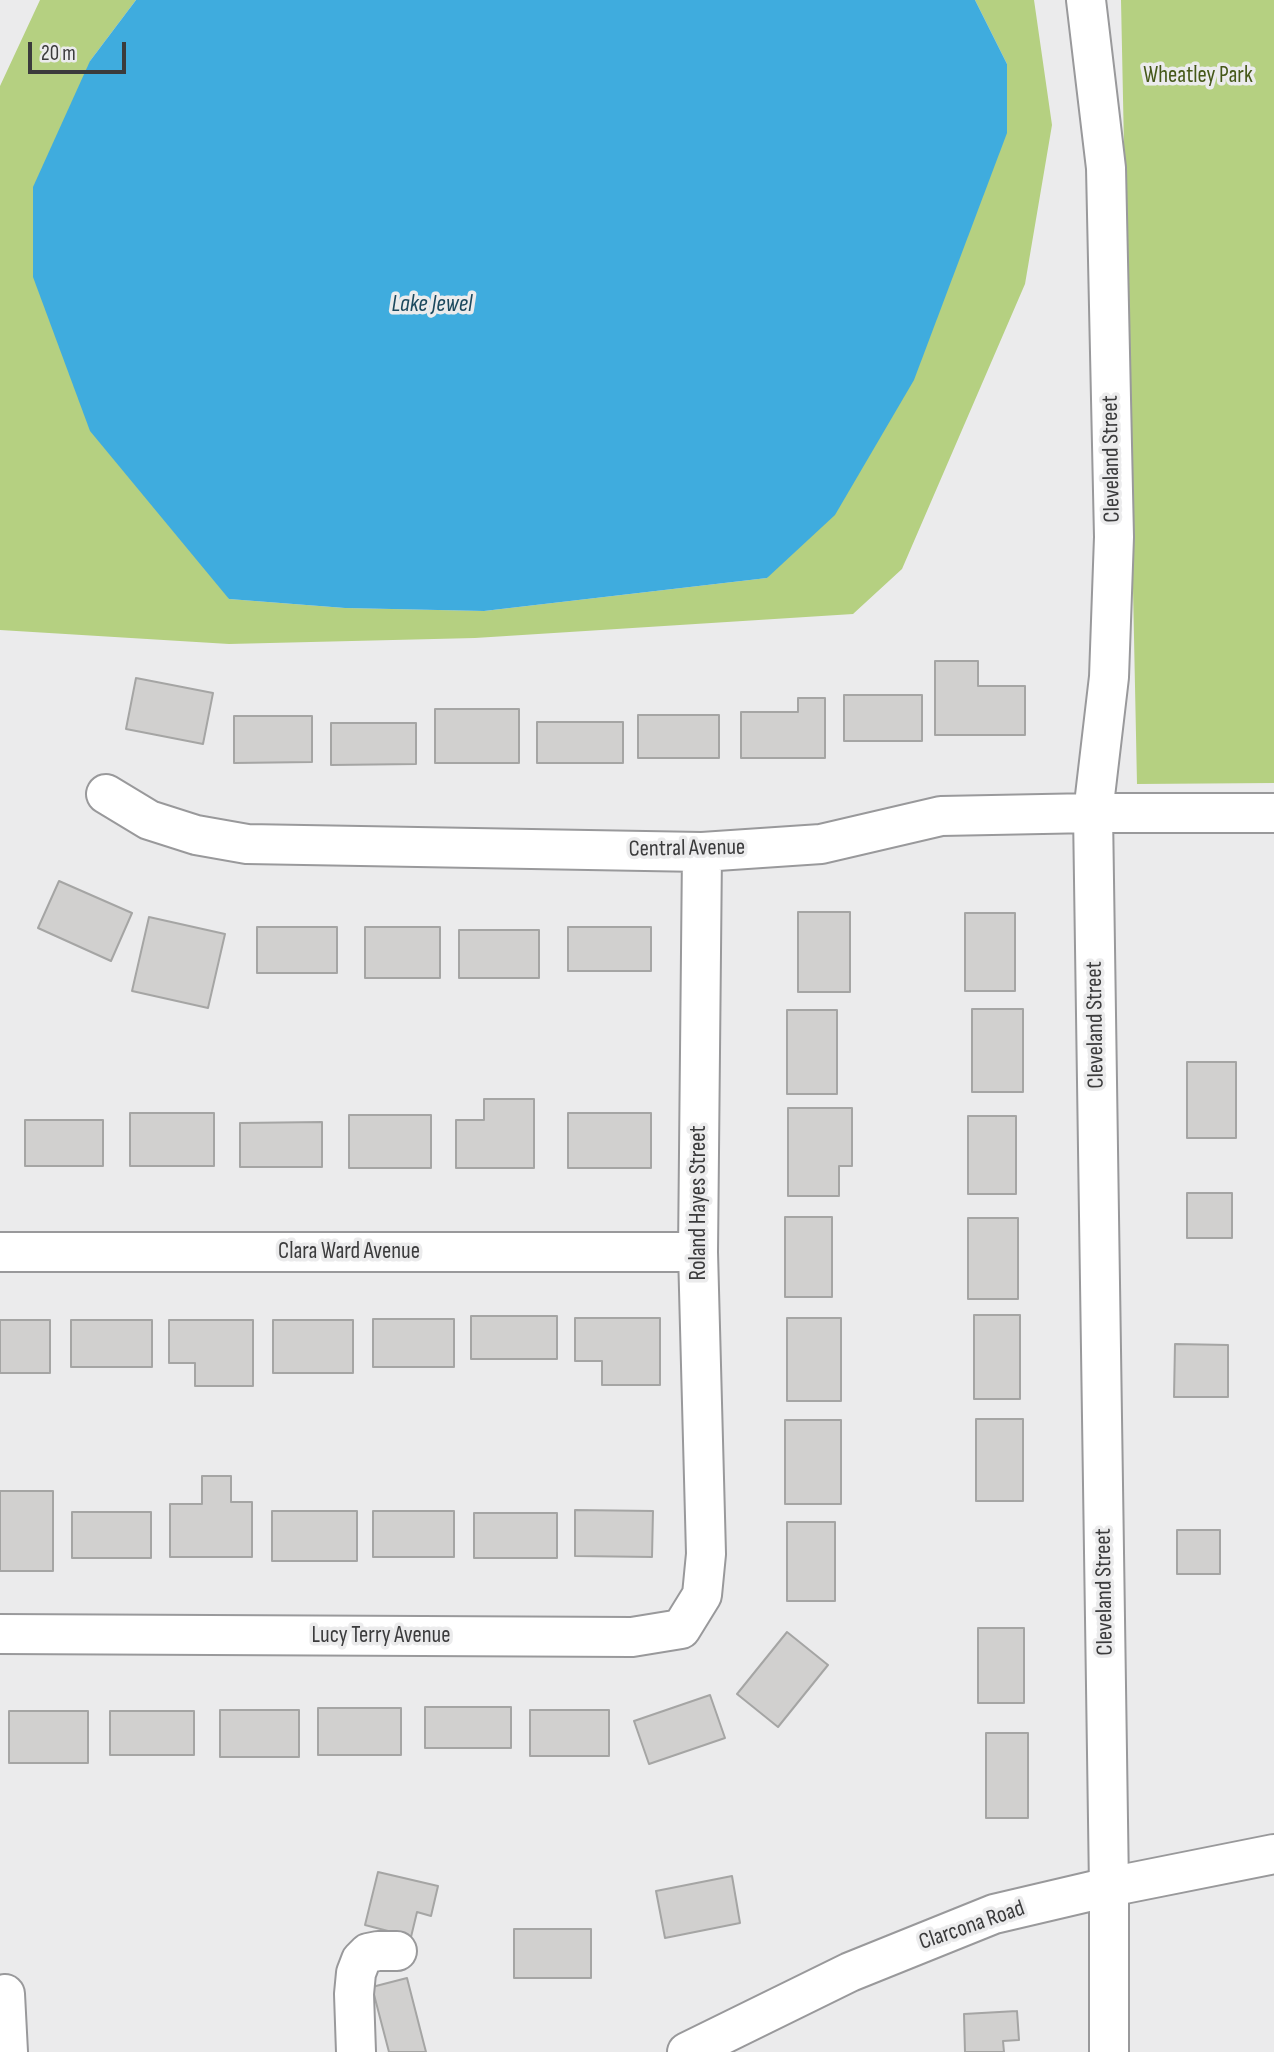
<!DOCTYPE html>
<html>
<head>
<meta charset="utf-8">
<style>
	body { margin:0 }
	#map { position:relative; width:1274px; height:2052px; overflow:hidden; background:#ebebec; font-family:"Sofia Sans Condensed",sans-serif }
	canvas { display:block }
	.scale { position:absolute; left:28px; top:42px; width:98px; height:32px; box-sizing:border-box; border:4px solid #3b3b3c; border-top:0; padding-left:9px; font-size:21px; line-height:24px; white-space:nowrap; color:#3b3b3c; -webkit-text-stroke:5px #ebebec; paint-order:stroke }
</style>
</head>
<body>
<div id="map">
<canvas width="1274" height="2052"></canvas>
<div class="scale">20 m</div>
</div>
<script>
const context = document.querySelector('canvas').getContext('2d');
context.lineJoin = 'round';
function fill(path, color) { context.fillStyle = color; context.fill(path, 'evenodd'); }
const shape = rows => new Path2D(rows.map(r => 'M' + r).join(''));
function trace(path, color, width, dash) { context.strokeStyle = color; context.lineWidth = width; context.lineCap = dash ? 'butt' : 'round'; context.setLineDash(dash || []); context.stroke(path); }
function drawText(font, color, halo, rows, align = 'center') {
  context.font = font + ' "Sofia Sans Condensed",sans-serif'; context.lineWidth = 7; context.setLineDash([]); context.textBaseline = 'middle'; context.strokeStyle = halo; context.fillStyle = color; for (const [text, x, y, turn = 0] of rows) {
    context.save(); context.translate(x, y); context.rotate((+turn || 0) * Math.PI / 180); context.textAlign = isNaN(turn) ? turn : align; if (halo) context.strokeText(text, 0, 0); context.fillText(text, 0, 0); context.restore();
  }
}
fill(shape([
	[40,0,136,0,90,61,229,599,345,608,484,611,767,578,1007,64,975,0,1034,0,1052,125,1025,284,902,569,853,614,475,638,229,644,0,630,0,86],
	[1121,0,1274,0,1274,783,1137,784]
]), '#b5d081');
fill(shape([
	[136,0,975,0,1007,64,1007,133,914,380,835,515,767,578,484,611,345,608,229,599,90,431,33,277,33,187,90,61]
]), '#3facde');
const building = shape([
	[935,661,978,661,978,686,1025,686,1025,735,935,735,935,661],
	[136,678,213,693,203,744,126,729,136,678],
	[844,695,922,695,922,741,844,741,844,695],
	[798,698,825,698,825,758,741,758,741,712,798,712,798,698],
	[435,709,519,709,519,763,435,763,435,709],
	[638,715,719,715,719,758,638,758,638,715],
	[234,716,312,716,312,762,234,763,234,716],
	[537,722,623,722,623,763,537,763,537,722],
	[331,723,416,723,416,764,331,765,331,723],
	[59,881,132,913,111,961,38,928,59,881],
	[798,912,850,912,850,992,798,992,798,912],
	[965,913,1015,913,1015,991,965,991,965,913],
	[149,917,225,934,208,1008,132,991,149,917],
	[257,927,337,927,337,973,257,973,257,927],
	[365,927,440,927,440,978,365,978,365,927],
	[568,927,651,927,651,971,568,971,568,927],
	[459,930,539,930,539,978,459,978,459,930],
	[972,1009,1023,1009,1023,1092,972,1092,972,1009],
	[787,1010,837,1010,837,1094,787,1094,787,1010],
	[1187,1062,1236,1062,1236,1138,1187,1138,1187,1062],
	[484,1099,534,1099,534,1168,456,1168,456,1120,484,1120,484,1099],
	[788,1108,852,1108,852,1166,839,1166,839,1196,788,1196,788,1108],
	[130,1113,214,1113,214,1166,130,1166,130,1113],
	[568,1113,651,1113,651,1168,568,1168,568,1113],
	[349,1115,431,1115,431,1168,349,1168,349,1115],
	[968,1116,1016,1116,1016,1194,968,1194,968,1116],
	[25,1120,103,1120,103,1166,25,1166,25,1120],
	[322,1122,322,1167,240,1167,240,1123,322,1122],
	[1187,1193,1232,1193,1232,1238,1187,1238,1187,1193],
	[785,1217,832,1217,832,1297,785,1297,785,1217],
	[968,1218,1018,1218,1018,1299,968,1299,968,1218],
	[974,1315,1020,1315,1020,1399,974,1399,974,1315],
	[471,1316,557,1316,557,1359,471,1359,471,1316],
	[575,1318,660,1318,660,1385,602,1385,602,1361,575,1361,575,1318],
	[787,1318,841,1318,841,1401,787,1401,787,1318],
	[373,1319,454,1319,454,1367,373,1367,373,1319],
	[0,1320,50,1320,50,1373,0,1373,0,1320],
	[71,1320,152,1320,152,1367,71,1367,71,1320],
	[169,1320,253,1320,253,1386,195,1386,195,1363,169,1363,169,1320],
	[273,1320,353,1320,353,1373,273,1373,273,1320],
	[1175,1344,1228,1345,1228,1397,1174,1397,1175,1344],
	[976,1419,1023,1419,1023,1501,976,1501,976,1419],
	[785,1420,841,1420,841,1504,785,1504,785,1420],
	[202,1476,231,1476,231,1502,252,1502,252,1557,170,1557,170,1504,202,1504,202,1476],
	[0,1491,53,1491,53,1571,0,1571,0,1491],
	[575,1510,653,1511,652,1557,575,1556,575,1510],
	[272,1511,357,1511,357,1561,272,1561,272,1511],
	[373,1511,454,1511,454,1557,373,1557,373,1511],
	[72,1512,151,1512,151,1558,72,1558,72,1512],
	[474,1513,557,1513,557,1558,474,1558,474,1513],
	[787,1522,835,1522,835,1601,787,1601,787,1522],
	[1177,1530,1220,1530,1220,1574,1177,1574,1177,1530],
	[978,1628,1024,1628,1024,1703,978,1703,978,1628],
	[787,1632,828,1665,778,1727,737,1694,787,1632],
	[710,1695,725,1738,649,1764,634,1721,710,1695],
	[425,1707,511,1707,511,1748,425,1748,425,1707],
	[318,1708,401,1708,401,1755,318,1755,318,1708],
	[220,1710,299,1710,299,1757,220,1757,220,1710],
	[530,1710,609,1710,609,1756,530,1756,530,1710],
	[9,1711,88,1711,88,1763,9,1763,9,1711],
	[110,1711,194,1711,194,1755,110,1755,110,1711],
	[986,1733,1028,1733,1028,1818,986,1818,986,1733],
	[378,1872,438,1886,431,1916,417,1912,411,1937,365,1925,378,1872],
	[732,1876,740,1923,665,1938,656,1891,732,1876],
	[514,1929,591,1929,591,1978,514,1978,514,1929],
	[407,1978,426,2052,389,2052,372,1987,407,1978],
	[1017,2011,1019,2040,1003,2041,1004,2052,965,2052,964,2014,1017,2011]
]);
fill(building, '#d1d0cf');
trace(building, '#a5a5a4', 2);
const minor = shape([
	[1086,0,1106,168,1114,537,1109,677,1093,813,1109,1887,1109,2052],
	[106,794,149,820,196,835,247,844,702,852,821,844,941,816,1093,813,1274,813],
	[0,1252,698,1252],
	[0,1634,632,1637,681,1629,702,1595,706,1554,698,1252,702,852],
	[5,1994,8,2052],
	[356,2052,354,1994,356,1973,361,1960,368,1953,378,1951,397,1951]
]);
const major = shape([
	[687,2052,850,1972,994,1914,1109,1887,1274,1854]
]);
trace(minor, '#99999b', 42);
trace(major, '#99999b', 42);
trace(minor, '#fff', 38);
trace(major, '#fff', 38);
drawText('23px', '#455819', '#ebebec', [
	["Wheatley Park",1198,76]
]);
drawText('23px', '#3b3b3c', '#ebebec', [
	["Cleveland Street",1112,459,-91],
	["Central Avenue",687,849,-1],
	["Cleveland Street",1096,1025,-91],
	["Roland Hayes Street",699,1203,-90],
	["Clara Ward Avenue",349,1252],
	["Cleveland Street",1105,1592,-91],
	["Lucy Terry Avenue",381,1636],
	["Clarcona Road",972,1926,-19]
]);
drawText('italic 24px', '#1c495e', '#ebebec', [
	["Lake Jewel",432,305]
]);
</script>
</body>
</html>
